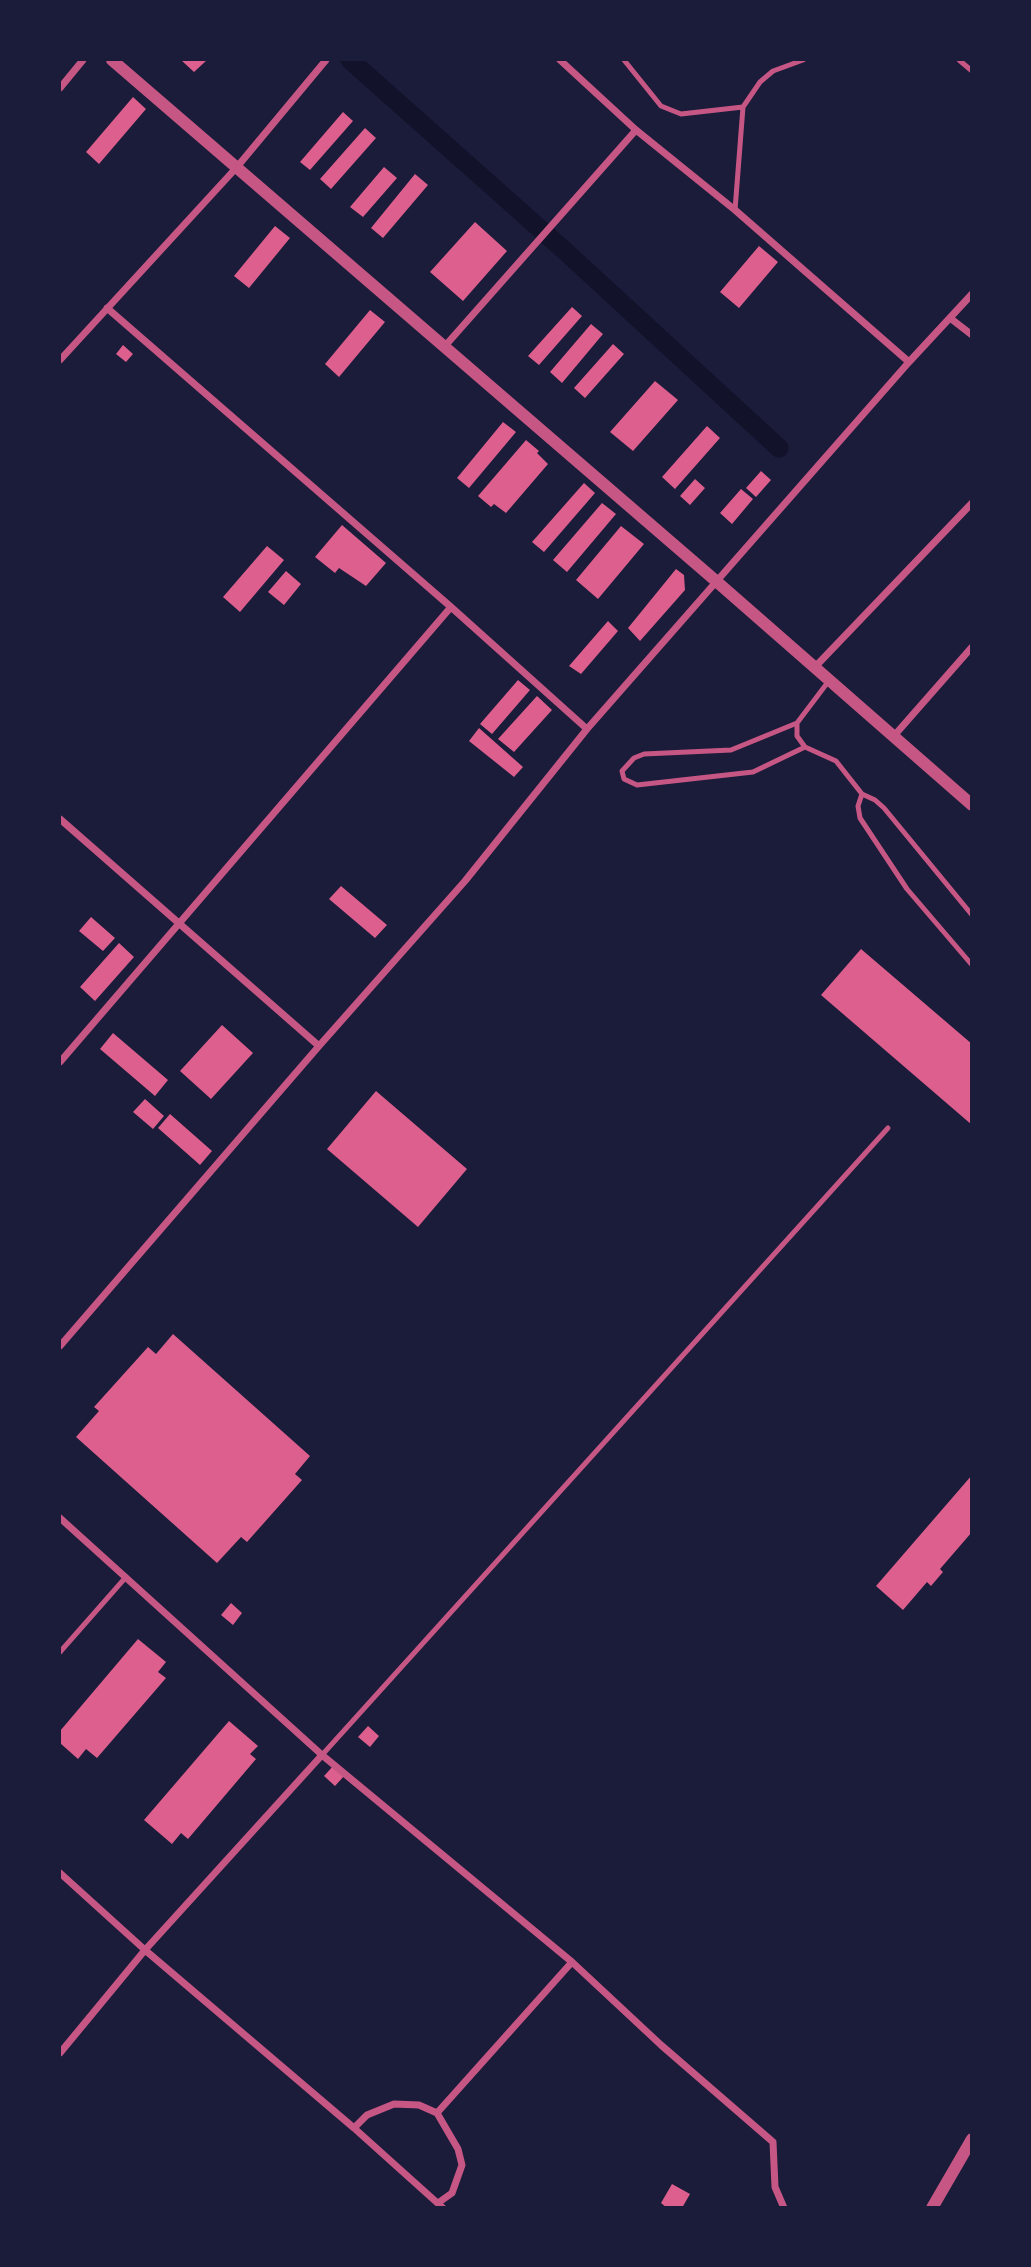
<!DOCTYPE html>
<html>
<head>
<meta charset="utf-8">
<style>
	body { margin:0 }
	#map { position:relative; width:1031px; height:2267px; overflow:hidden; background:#1b1b3a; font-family:"IBM Plex Serif",serif }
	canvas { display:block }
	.frame { position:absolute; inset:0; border:61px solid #1b1b3a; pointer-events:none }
</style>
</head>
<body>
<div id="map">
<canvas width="1031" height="2267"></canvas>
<div class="frame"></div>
</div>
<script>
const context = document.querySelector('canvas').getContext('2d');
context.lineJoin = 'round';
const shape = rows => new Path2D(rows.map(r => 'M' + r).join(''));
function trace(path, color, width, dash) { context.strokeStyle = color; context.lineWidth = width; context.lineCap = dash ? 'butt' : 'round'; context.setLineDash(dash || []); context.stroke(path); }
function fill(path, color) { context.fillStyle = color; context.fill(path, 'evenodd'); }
trace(shape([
	[350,60,565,251,779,448]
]), '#12122b', 19);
fill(shape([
	[181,60,207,60,194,72],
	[133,97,146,109,99,164,86,152],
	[343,112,353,121,310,170,300,162],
	[365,128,376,138,331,189,320,179],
	[384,167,397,178,363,217,350,207],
	[415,174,428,185,383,238,371,228],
	[475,222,507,251,463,301,430,272],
	[275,226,290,238,249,288,234,276],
	[759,246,778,262,739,308,720,292],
	[572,307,582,316,539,365,528,356],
	[370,310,385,322,339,377,325,364],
	[591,324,603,334,562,383,550,372],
	[613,344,624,354,585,398,574,388],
	[123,345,133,354,126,362,116,354],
	[655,381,678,400,633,451,610,432],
	[503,422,516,432,469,488,457,478],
	[707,426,720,438,675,489,662,477],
	[526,440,539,451,537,453,548,464,506,513,494,504,491,507,478,496],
	[761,471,771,480,756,497,746,488],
	[695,479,705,488,690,505,680,496],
	[584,483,595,493,544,552,532,542],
	[741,489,753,499,732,524,720,513],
	[602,503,616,514,567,572,553,560],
	[342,525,386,563,366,586,339,568,335,573,315,557],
	[621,526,644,544,598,599,576,580],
	[267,546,284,560,240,612,223,597],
	[676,569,684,575,685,590,640,641,628,628],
	[286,571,301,584,284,605,268,592],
	[608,621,618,631,581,674,569,666],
	[518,680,530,690,492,734,480,724],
	[537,696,552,710,514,752,498,739],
	[479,728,523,767,514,777,469,741],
	[341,886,387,925,375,938,329,899],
	[91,917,115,938,103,951,79,931],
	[119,943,134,957,95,1001,80,987],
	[861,949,972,1044,972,1125,821,995],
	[222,1025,253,1053,211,1099,180,1071],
	[113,1033,168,1080,155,1096,100,1049],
	[376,1091,467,1169,418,1227,327,1149],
	[145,1099,164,1116,153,1129,133,1112],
	[170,1114,212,1151,200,1165,158,1128],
	[173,1334,310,1456,295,1474,302,1480,247,1542,241,1537,217,1563,76,1437,99,1411,94,1407,148,1347,156,1354],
	[972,1475,972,1532,940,1569,943,1572,931,1586,927,1582,903,1610,876,1586],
	[231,1603,242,1613,233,1625,221,1615],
	[138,1639,166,1662,158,1672,166,1678,97,1758,86,1749,78,1759,60,1743,60,1731],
	[229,1721,258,1746,250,1754,256,1759,188,1839,181,1833,172,1844,144,1820],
	[368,1726,379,1736,370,1747,358,1737],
	[334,1765,345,1775,335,1786,324,1776],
	[672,2184,690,2194,682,2208,667,2208,661,2203]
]), '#dd5f8e');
trace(shape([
	[624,60,661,106,681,114,743,107],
	[959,60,972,71],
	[735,210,743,107,760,82,773,71,803,60],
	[828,682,797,723,797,736,805,747,836,761,862,794,875,800,884,808,972,915],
	[797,723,731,750,644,754,634,758,622,771,624,779,637,785,753,772,805,747],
	[862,794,858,806,860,818,907,889,972,965],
	[60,1652,126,1577],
	[322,1755,888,1128]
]), '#c65784', 5);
trace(shape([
	[560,60,636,130,735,210,909,362],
	[60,88,83,60],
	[107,308,451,607,587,729],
	[950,318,972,335],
	[445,346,636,130],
	[60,360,237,167,326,60],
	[815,667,972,503],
	[893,737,972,647],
	[60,819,319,1046],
	[60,1062,451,607],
	[60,1346,319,1046,465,881,587,729,909,362,972,294],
	[60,1518,322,1755,572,1962,661,2045,773,2142,775,2187,784,2208],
	[60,1873,145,1950,354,2128,443,2208],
	[60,2053,145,1950,322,1755],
	[354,2128,367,2115,394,2104,419,2105,437,2113],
	[438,2203,452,2193,462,2165,458,2149,437,2113,572,1962]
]), '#c65784', 7);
trace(shape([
	[112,60,716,581,972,805],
	[932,2208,972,2139]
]), '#c65784', 12);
</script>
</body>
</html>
